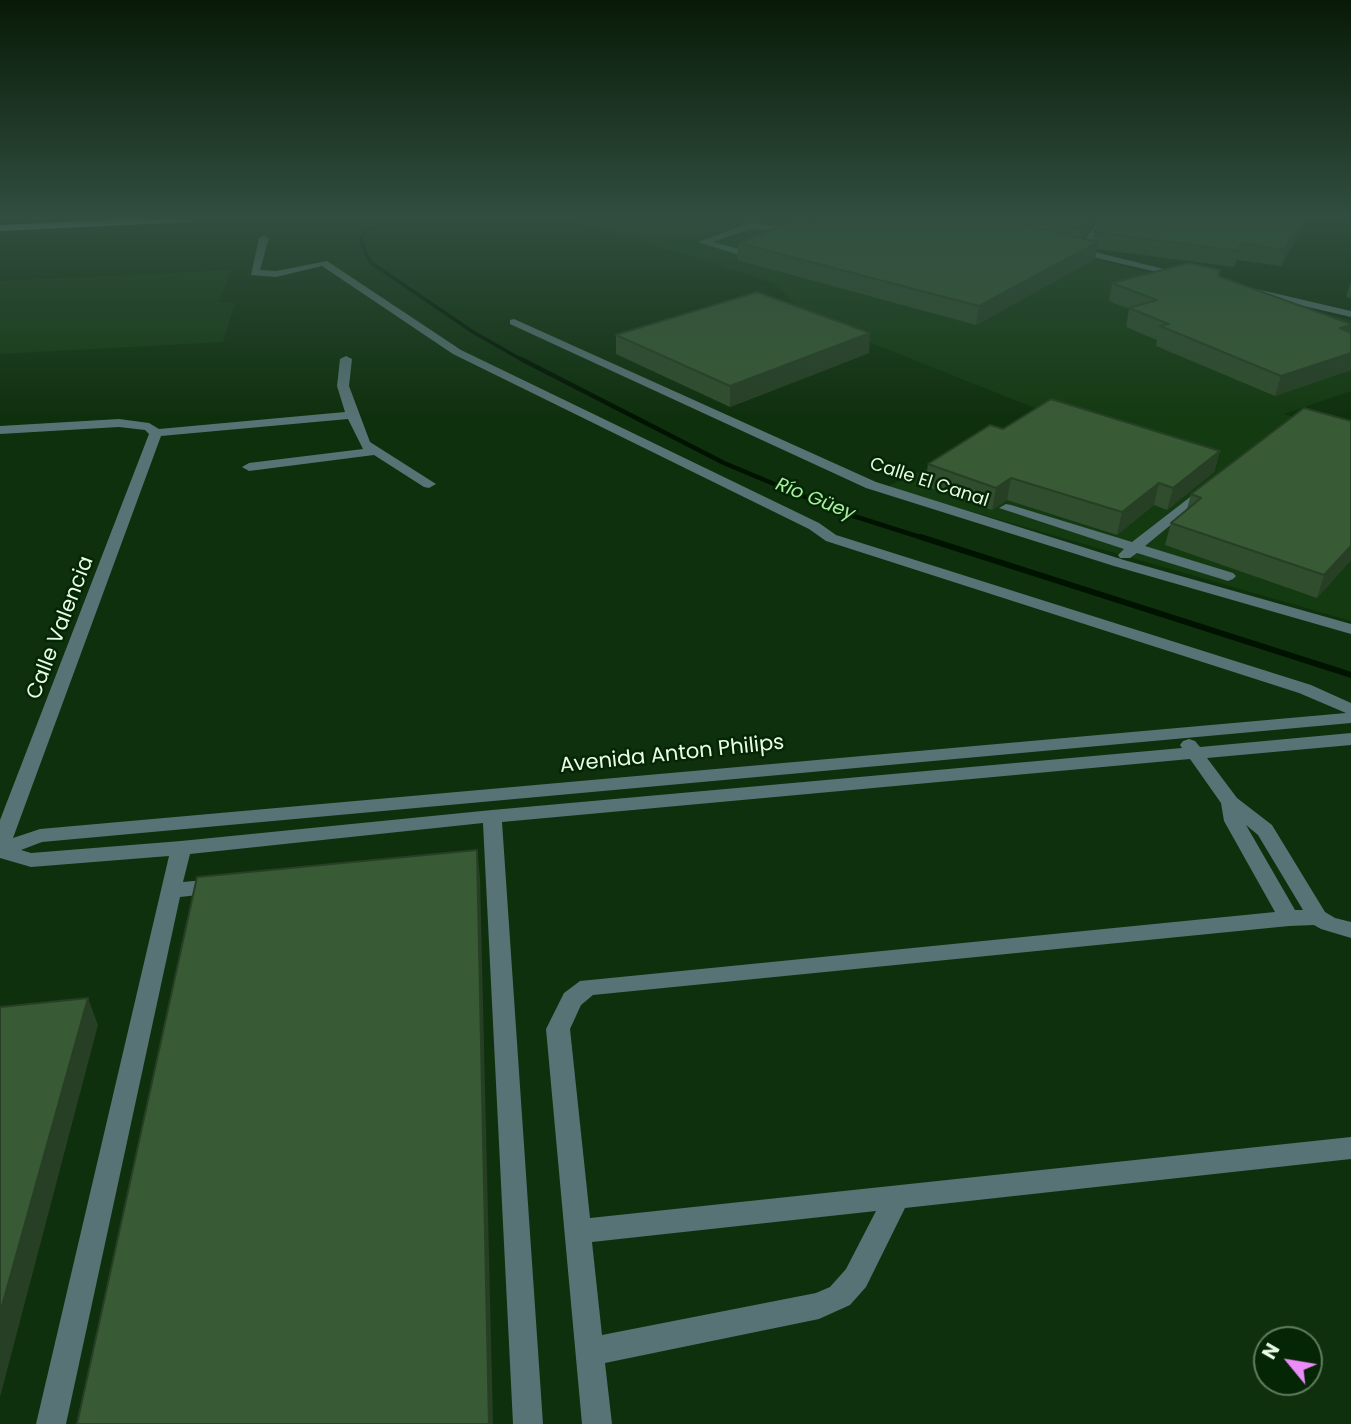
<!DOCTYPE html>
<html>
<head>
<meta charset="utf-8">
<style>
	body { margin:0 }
	#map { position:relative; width:1351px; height:1424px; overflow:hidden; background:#0f300d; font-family:Poppins,sans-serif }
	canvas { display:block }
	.north { position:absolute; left:1253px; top:1326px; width:70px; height:70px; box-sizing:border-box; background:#052604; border:2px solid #607c5e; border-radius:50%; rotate:300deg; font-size:19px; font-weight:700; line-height:28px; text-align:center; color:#e8fce6 }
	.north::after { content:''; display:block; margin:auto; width:24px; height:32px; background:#ec8cfb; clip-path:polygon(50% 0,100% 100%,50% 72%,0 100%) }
</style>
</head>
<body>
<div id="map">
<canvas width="1351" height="1424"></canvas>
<div class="north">N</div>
</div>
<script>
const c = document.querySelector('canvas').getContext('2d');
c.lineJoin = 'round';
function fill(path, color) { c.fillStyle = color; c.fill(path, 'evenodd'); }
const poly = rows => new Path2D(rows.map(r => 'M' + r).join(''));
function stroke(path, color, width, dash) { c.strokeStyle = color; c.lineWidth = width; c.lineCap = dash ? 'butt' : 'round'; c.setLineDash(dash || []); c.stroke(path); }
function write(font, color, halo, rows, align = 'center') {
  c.font = font + ' Poppins,sans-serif'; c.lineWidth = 5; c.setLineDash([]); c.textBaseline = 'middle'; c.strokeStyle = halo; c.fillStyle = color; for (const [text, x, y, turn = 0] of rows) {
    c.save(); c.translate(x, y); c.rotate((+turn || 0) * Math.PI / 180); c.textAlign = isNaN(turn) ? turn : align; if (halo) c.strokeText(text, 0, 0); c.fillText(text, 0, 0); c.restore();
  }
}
const built = poly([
	[611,219,920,219,1351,320,1351,391,1284,414,1351,434,1351,621,886,487,1047,413,809,318,774,283,576,221],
	[231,270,219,303,235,303,223,342,0,354,0,281]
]);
const streamFar2 = poly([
	[387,219,368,230,360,239,370,262,473,332,524,361]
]);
const streamFar1 = poly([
	[521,359,724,463,841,512,926,539]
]);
const stream = poly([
	[921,537,1351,675]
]);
const minor = poly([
	[1099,219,1108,219,1087,250,1188,275,1183,278,1071,252,1071,248,1079,248,1099,219],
	[749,223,799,228,804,231,799,234,750,229,713,242,739,249,760,243,765,246,739,255,698,242,749,223],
	[264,235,269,238,260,270,276,271,327,261,461,350,819,523,836,535,1311,685,1351,703,1351,723,42,842,21,850,31,853,181,841,492,810,1182,748,1180,745,1183,741,1189,739,1195,741,1200,747,1351,733,1351,745,1207,758,1237,798,1272,825,1325,912,1335,918,1351,922,1351,938,1321,929,1314,925,1289,926,593,995,581,1005,570,1029,590,1218,1351,1137,1351,1159,905,1208,866,1287,850,1305,819,1319,605,1363,612,1424,582,1424,546,1029,564,993,580,981,1275,912,1224,821,1221,803,1190,759,502,822,543,1424,513,1424,483,823,190,854,183,882,216,879,223,881,226,886,223,891,216,893,180,897,66,1424,36,1424,169,856,31,867,0,858,0,820,149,434,145,430,119,427,0,434,0,426,119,419,149,423,159,429,345,412,337,386,340,359,346,356,352,359,349,386,370,442,436,484,429,488,424,487,374,455,249,471,242,467,249,463,363,449,348,419,161,436,13,838,40,829,1346,713,1299,693,826,541,809,529,453,354,322,266,276,277,251,275,259,238,264,235],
	[1246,825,1258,835,1303,910,1295,910,1246,825],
	[876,1211,846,1269,830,1287,816,1293,602,1335,592,1242,876,1211],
	[1252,288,1351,311,1351,317,1248,293,1247,291,1252,288],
	[514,319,876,482,1124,560,1351,624,1351,634,1114,566,866,488,510,324,510,320,514,319],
	[1207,484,1214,488,1212,491,1145,546,1233,573,1236,576,1233,579,1228,581,1137,553,1130,558,1120,558,1118,555,1124,549,999,508,1006,504,1011,505,1132,542,1207,484]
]);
const highway = poly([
	[115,219,195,219,190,222,0,231,0,225,115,219]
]);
const wall = poly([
	[830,219,1096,219,1083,238,1093,241,1094,232,1307,219,1281,266,1237,260,1234,267,1097,249,1095,259,976,325,737,260,738,243,816,225],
	[1220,270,1218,276,1351,333,1351,370,1275,396,1156,346,1157,340,1126,327,1129,309,1109,301,1112,283],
	[1351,281,1351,298,1346,297],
	[616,335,869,353,730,407,616,354],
	[1351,421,1351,560,1317,598,1165,545,1171,523,1187,509,1191,494],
	[1003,429,1220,451,1214,472,1167,510,1154,505,1117,535,1007,500,992,510,925,486,928,464]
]);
const shadedWall = poly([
	[1087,219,1096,219,1078,245,1081,229],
	[1302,219,1307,219,1281,266,1285,250],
	[1098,242,1095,259,976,325,979,306],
	[1351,325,1351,329,1346,344,1340,328],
	[870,333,869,353,730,407,730,386],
	[1351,353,1351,370,1275,396,1281,376],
	[1220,451,1214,472,1167,510,1173,488],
	[1011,478,1007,500,992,510,996,488],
	[1159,483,1154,505,1117,535,1122,512],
	[1351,546,1351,560,1317,598,1324,575],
	[477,850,480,877,493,1424,489,1424],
	[88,998,98,1025,0,1397,0,1313]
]);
const building = poly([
	[830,219,1000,219,1098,242,979,306,738,243,797,220,816,225,830,219],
	[1037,219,1087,219,1081,229,1037,219],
	[1103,219,1302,219,1285,250,1241,243,1238,251,1094,232,1103,219],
	[1189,263,1220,270,1218,276,1351,324,1351,325,1340,328,1351,333,1351,353,1281,376,1160,326,1169,324,1129,308,1157,300,1112,283,1189,263],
	[757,292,870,333,730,386,616,335,757,292],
	[1051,399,1220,451,1173,488,1159,483,1122,512,1011,478,996,488,928,464,990,425,1003,429,1051,399],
	[1304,408,1351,421,1351,546,1324,575,1171,523,1201,498,1191,494,1304,408],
	[477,850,489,1424,77,1424,197,877,477,850],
	[88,998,0,1313,0,1007,88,998]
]);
const farStreetnames = [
	["Calle El Canal",929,483,18]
];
const farWaternames = [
	["Río Güey",815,500,22]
];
const streetNames = [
	["Calle Valencia",61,628,-69],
	["Avenida Anton Philips",672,755,-6]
];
fill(built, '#143a11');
stroke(streamFar2, '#001300', 3.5);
stroke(streamFar1, '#001300', 4.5);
stroke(stream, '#001300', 6);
fill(minor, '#577375');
fill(highway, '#95dce1');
fill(wall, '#304d2e');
fill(shadedWall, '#273f25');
fill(building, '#385a35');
stroke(building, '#273f25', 2);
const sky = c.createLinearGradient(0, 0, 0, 419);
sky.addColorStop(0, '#081a07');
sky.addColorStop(0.52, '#314e40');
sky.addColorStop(1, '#314e4000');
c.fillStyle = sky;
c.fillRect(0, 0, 1351, 419);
write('18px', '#e8fce6', '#052604', farStreetnames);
write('italic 19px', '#a8f0a0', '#052604', farWaternames);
write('21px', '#e8fce6', '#052604', streetNames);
</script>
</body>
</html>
